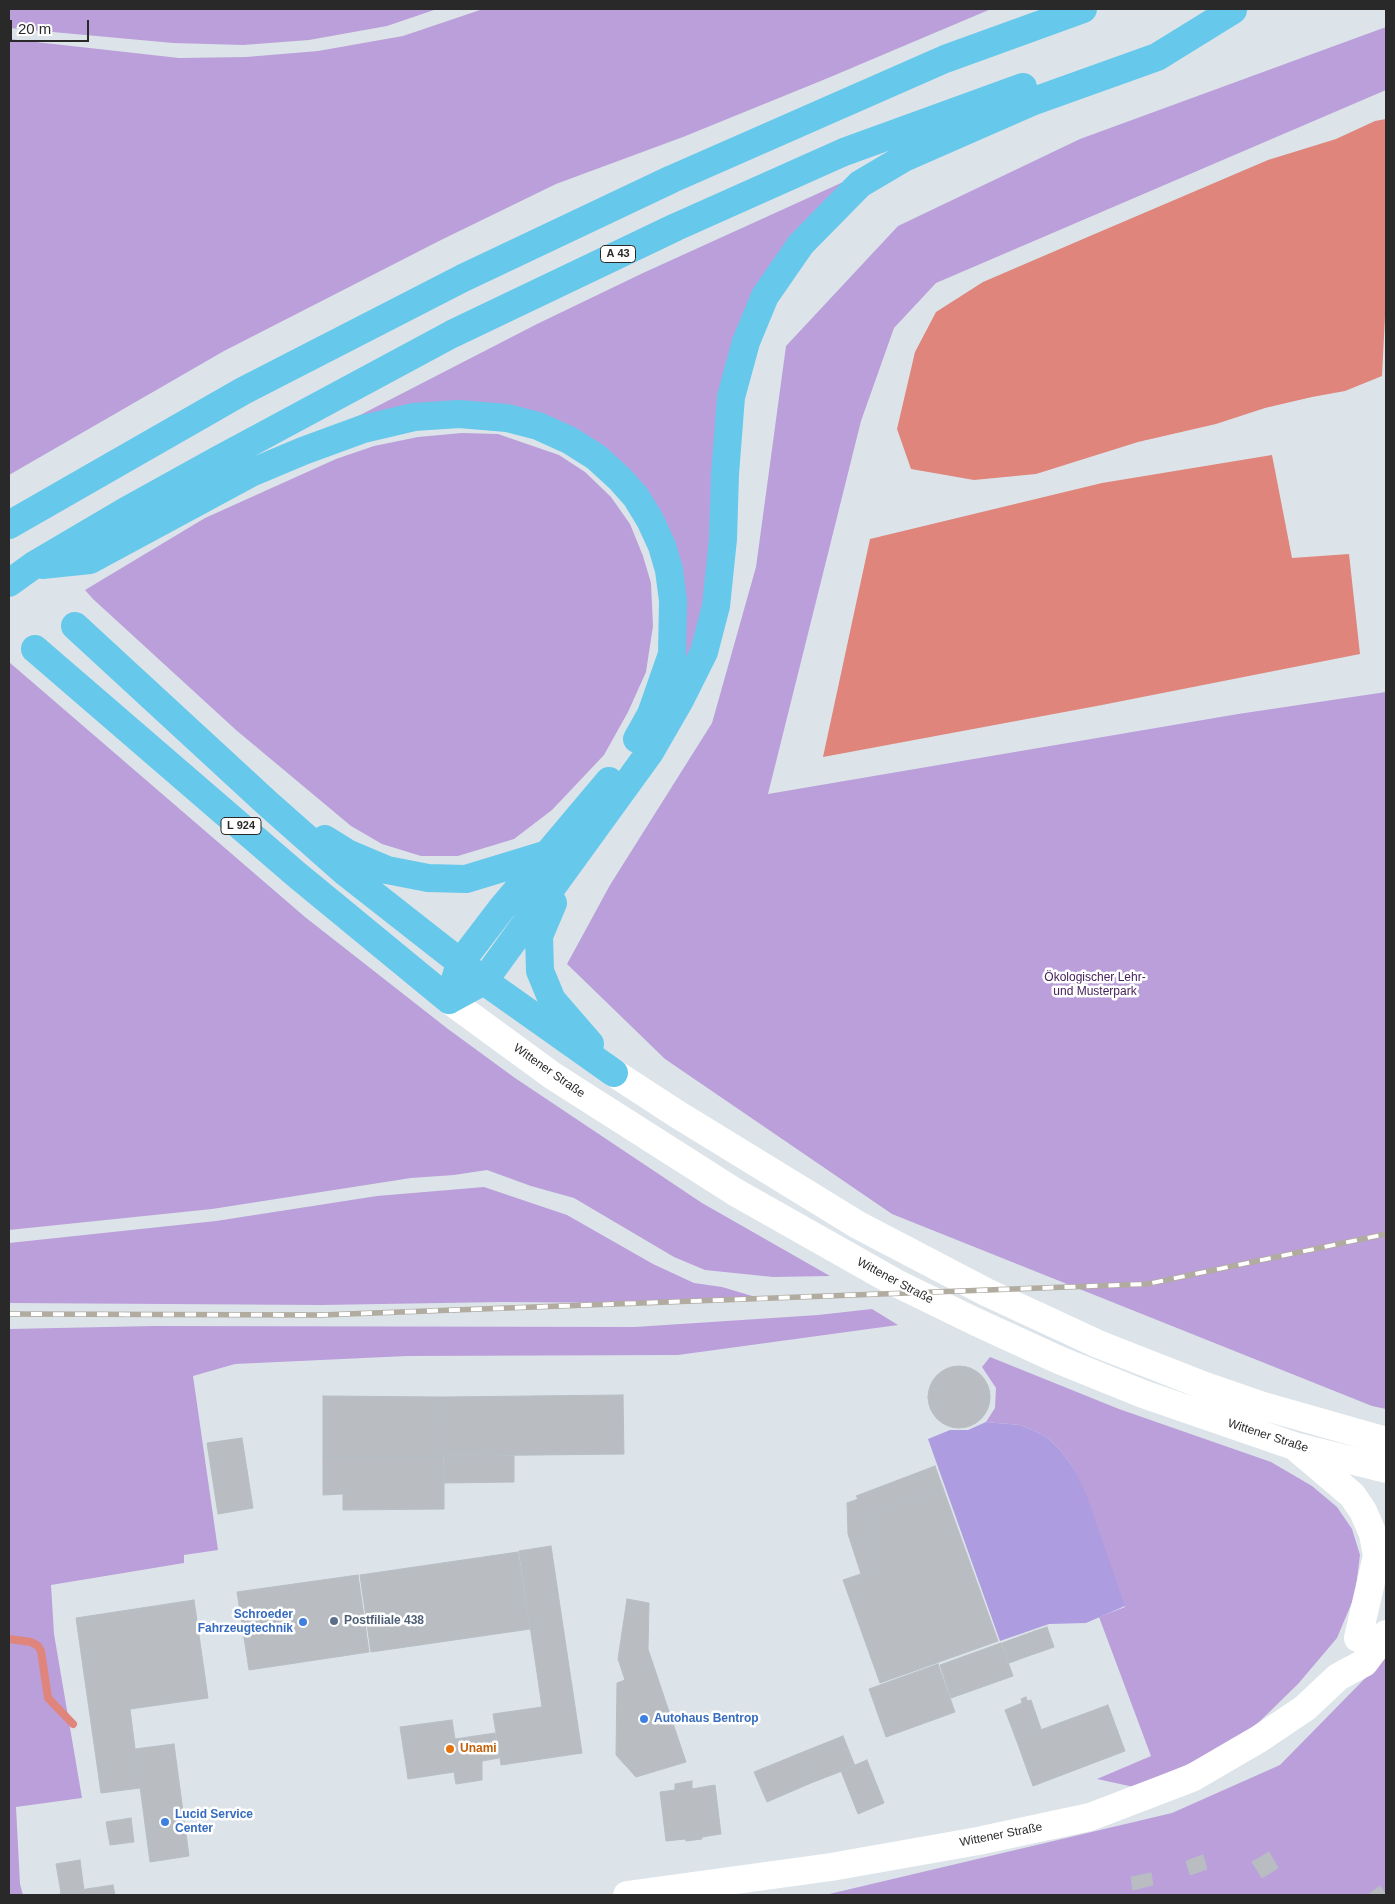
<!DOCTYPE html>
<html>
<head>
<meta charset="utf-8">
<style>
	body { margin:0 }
	#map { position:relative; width:1395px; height:1904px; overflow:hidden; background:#dce4e9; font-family:Arial,sans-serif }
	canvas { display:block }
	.frame { position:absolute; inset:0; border:10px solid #292929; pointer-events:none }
	.scale { position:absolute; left:10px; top:20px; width:79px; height:22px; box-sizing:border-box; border:2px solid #292929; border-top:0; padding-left:6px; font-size:15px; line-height:18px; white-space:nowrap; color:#292929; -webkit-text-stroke:4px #fff; paint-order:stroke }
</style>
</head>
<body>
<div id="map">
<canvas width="1395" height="1904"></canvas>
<div class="frame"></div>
<div class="scale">20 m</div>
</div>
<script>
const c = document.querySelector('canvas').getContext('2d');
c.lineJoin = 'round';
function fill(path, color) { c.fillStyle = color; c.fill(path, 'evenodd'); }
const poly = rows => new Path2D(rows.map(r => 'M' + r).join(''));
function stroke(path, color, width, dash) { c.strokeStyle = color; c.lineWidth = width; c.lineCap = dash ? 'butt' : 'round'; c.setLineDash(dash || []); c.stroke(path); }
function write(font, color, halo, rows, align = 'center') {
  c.font = font + ' Arial,sans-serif'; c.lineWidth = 5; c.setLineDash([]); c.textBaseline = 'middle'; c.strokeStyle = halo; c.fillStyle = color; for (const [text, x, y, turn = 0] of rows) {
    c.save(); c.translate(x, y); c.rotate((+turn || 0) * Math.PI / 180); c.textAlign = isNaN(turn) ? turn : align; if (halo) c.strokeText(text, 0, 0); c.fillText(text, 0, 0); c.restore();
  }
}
const green = poly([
	[9,9,437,9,387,26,309,40,243,45,173,43,9,28],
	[483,9,991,9,828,78,683,137,556,184,441,240,224,351,9,475,9,39,179,58,246,57,318,51,403,36],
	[1386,27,1386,90,936,283,894,328,861,421,768,794,1238,714,1386,692,1386,1409,1372,1406,892,1214,665,1059,567,964,610,885,712,723,756,567,786,346,898,226,1080,139],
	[852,178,760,291,703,626,667,702,670,544,541,418,335,428,537,324,643,273],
	[462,433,498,434,559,455,585,472,611,497,630,524,643,556,651,583,653,626,646,672,628,712,604,755,552,810,514,839,458,856,421,856,382,844,351,826,236,730,93,599,96,597,93,599,85,590,205,518,336,459,374,446,418,437],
	[9,662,305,917,448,1029,515,1078,702,1203,830,1276,773,1277,705,1270,674,1257,574,1198,531,1186,487,1170,454,1175,411,1178,212,1209,9,1230],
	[484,1187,567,1215,653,1264,694,1283,722,1287,759,1298,635,1303,502,1302,321,1305,9,1303,9,1243,216,1221,377,1196],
	[872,1309,898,1325,678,1355,407,1356,235,1364,193,1376,218,1550,184,1555,184,1563,51,1585,54,1634,82,1798,16,1807,20,1884,23,1895,9,1895,9,1329,154,1326,635,1327,818,1315],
	[990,1357,1119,1409,1271,1462,1312,1486,1337,1507,1352,1529,1360,1555,1355,1595,1337,1638,1298,1684,1255,1726,1200,1759,1134,1787,1097,1779,1151,1756,1099,1617,1125,1607,1073,1467,1061,1451,1048,1438,1035,1431,1020,1425,986,1422,995,1408,996,1388,982,1367],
	[1386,1657,1386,1895,825,1895,1172,1813,1280,1765]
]);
const pitch = poly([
	[986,1422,1020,1425,1035,1431,1048,1438,1061,1451,1073,1467,1086,1494,1125,1606,1086,1623,1049,1624,1000,1641,928,1439,950,1430,968,1430]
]);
const water = poly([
	[1386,119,1386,297,1382,376,1345,391,1312,397,1265,408,1216,424,1138,442,1036,474,974,480,911,469,897,429,915,352,936,312,983,282,1090,236,1268,160,1336,139,1375,121],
	[1272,455,1292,558,1349,554,1360,654,1102,705,823,757,870,539,1102,483]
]);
const stream = poly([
	[9,1639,31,1642,38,1646,41,1651,48,1698,73,1724]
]);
const building = poly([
	'928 1397a31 31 0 1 1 62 0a31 31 0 1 1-62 0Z',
	[623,1395,624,1454,443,1456,442,1397,623,1395],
	[323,1396,442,1397,443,1457,323,1457,323,1396],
	[242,1438,253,1508,218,1514,207,1443,242,1438],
	[443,1456,514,1456,514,1482,444,1483,443,1456],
	[323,1457,444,1457,444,1509,343,1510,343,1494,323,1495,323,1457],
	[935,1466,943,1488,863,1516,881,1567,861,1574,848,1534,847,1503,858,1499,856,1496,935,1466],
	[943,1488,998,1641,880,1683,843,1580,881,1567,863,1516,943,1488],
	[551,1546,582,1753,501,1765,493,1714,542,1707,519,1551,551,1546],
	[518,1552,530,1629,371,1652,360,1575,518,1552],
	[358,1575,369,1652,249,1670,237,1592,358,1575],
	[627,1599,649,1603,648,1649,686,1762,636,1777,616,1755,617,1683,625,1680,618,1659,627,1599],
	[194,1600,208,1698,130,1709,140,1788,101,1793,76,1618,194,1600],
	[1047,1627,1054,1647,1043,1651,1035,1631,1047,1627],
	[1035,1631,1043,1651,1031,1655,1024,1635,1035,1631],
	[1024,1635,1031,1655,1020,1659,1013,1639,1024,1635],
	[1013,1639,1020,1659,1009,1663,1002,1643,1013,1639],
	[1001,1643,1013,1676,951,1698,940,1665,1001,1643],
	[938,1664,955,1712,886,1737,869,1689,938,1664],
	[1026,1697,1027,1701,1031,1700,1041,1729,1016,1739,1005,1710,1022,1703,1021,1699,1026,1697],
	[1108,1705,1125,1751,1033,1786,1016,1739,1108,1705],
	[452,1720,455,1739,495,1733,499,1758,482,1761,482,1780,456,1784,454,1772,408,1779,400,1727,452,1720],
	[843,1736,855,1766,811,1783,798,1754,843,1736],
	[174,1744,189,1856,150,1862,135,1749,174,1744],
	[798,1754,811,1783,767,1802,754,1772,798,1754],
	[867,1760,884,1803,858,1814,841,1771,867,1760],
	[692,1781,692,1789,715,1785,721,1834,702,1837,702,1839,686,1841,685,1839,666,1841,660,1792,675,1790,675,1784,692,1781],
	[131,1818,134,1842,110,1845,106,1822,131,1818],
	[1269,1852,1278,1868,1262,1878,1252,1862,1269,1852],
	[1203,1855,1207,1869,1190,1875,1186,1861,1203,1855],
	[80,1860,84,1890,61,1893,56,1864,80,1860],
	[1151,1873,1153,1885,1133,1890,1131,1877,1151,1873],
	[113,1885,115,1895,61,1895,60,1893,113,1885],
	[1380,1886,1386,1895,1370,1895,1369,1894,1380,1886]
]);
const secondary = poly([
	[449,1000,553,1076,735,1192,896,1283,974,1321,1059,1360,1143,1394,1294,1446,1386,1469],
	[614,1073,677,1114,858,1225,986,1292,1098,1344,1205,1386,1263,1406,1386,1441],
	[1299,1450,1352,1495,1363,1511,1373,1534,1377,1556,1358,1638],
	[627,1895,831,1867,978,1841,1090,1817,1192,1778,1259,1739,1305,1708,1338,1677,1364,1663,1386,1634]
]);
const motorway = poly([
	[9,525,243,391,463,278,672,179,945,59,1083,9],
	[42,565,90,560,253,472,303,451,363,429,414,417,459,414,507,418,538,426,569,440,596,457,620,479,636,497,650,520,662,546,669,570,673,601,672,654,651,714,637,739],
	[9,583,34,565,124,512,216,461,452,334,676,227,844,152,1023,87],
	[75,626,267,803,345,872,484,981,614,1073],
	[35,649,297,875,449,1000],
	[325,839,349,854,387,870,428,878,466,879,548,854],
	[553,903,539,936,540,971,552,1000,590,1044],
	[449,1000,484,981,650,752,680,700,704,652,716,606,723,539,725,474,731,397,746,342,765,296,801,244,860,184,904,158,1034,101,1157,57,1233,10],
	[449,1000,460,963,502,908,609,781]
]);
const rail = poly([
	[9,1314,321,1315,1147,1284,1386,1234]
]);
const markers = [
	[334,1621,5,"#5c6f8a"],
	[303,1622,5,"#3f7fe0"],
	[644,1719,5,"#3f7fe0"],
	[450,1749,5,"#e8710a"],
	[165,1822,5,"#3f7fe0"]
];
const shields = [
	[618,254,35],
	[241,826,40]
];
const shieldNames = [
	["A 43",618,254],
	["L 924",241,826]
];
const parkNames = [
	["Ökologischer Lehr-",1095,978],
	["und Musterpark",1095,992]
];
const streetNames = [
	["Wittener Straße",549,1071,35],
	["Wittener Straße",895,1281,28],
	["Wittener Straße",1268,1436,18],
	["Wittener Straße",1001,1835,-11]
];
const shopNames = [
	["Schroeder",293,1615,"right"],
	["Fahrzeugtechnik",293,1629,"right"],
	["Autohaus Bentrop",654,1719],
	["Lucid Service",175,1815],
	["Center",175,1829]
];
const serviceNames = [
	["Postfiliale 438",344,1621]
];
const foodNames = [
	["Unami",460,1749]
];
fill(green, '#bb9fda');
fill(pitch, '#ad9ce0');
fill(water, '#df857b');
stroke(stream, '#df857b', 8);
fill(building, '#b9bdc2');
stroke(building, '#b6bec4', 1);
stroke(secondary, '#fff', 28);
stroke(motorway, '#66c8ea', 28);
stroke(rail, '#b1aba0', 5.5);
stroke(rail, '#fff', 4, [11]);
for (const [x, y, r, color] of markers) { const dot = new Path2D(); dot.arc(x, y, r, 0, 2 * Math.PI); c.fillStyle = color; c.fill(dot); stroke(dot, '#fff', 2); }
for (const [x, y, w] of shields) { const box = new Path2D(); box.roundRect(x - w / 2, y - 8.5, w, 17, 4); c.fillStyle = '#fff'; c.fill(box); stroke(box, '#292929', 1); }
write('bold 11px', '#292929', null, shieldNames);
write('12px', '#46225c', '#fff', parkNames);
write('12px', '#292929', '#fff', streetNames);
write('bold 12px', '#366cbe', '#fff', shopNames, 'left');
write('bold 12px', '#4e5e75', '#fff', serviceNames, 'left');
write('bold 12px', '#c56008', '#fff', foodNames, 'left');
</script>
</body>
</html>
